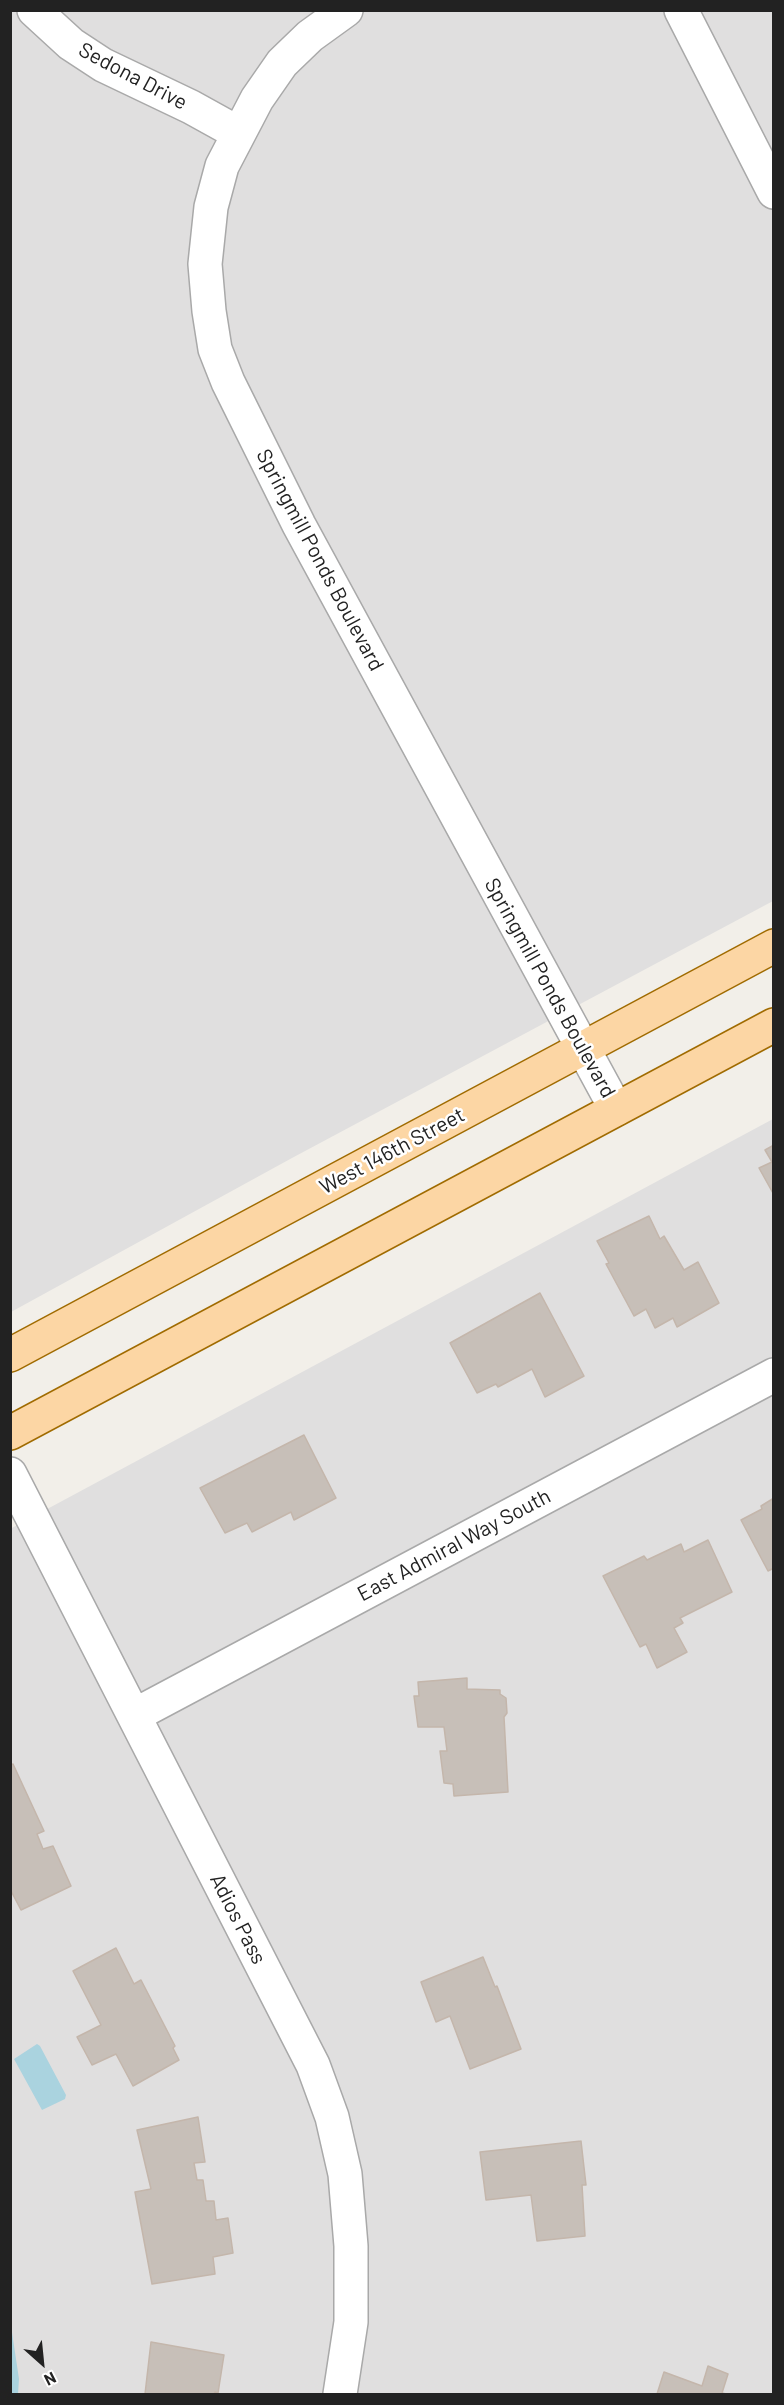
<!DOCTYPE html>
<html>
<head>
<meta charset="utf-8">
<style>
	body { margin:0 }
	#map { position:relative; width:784px; height:2405px; overflow:hidden; background:#f2efe9; font-family:Barlow,sans-serif }
	canvas { display:block }
	.frame { position:absolute; inset:0; border:12px solid #222; pointer-events:none }
	.north { position:absolute; left:12px; top:2333px; width:60px; height:60px; -webkit-text-stroke:4px #fff; paint-order:stroke; rotate:153deg; font-size:16px; font-weight:700; line-height:24px; text-align:center; color:#222 }
	.north::after { content:''; display:block; margin:auto; width:21px; height:27px; background:#222; clip-path:polygon(50% 0,100% 100%,50% 72%,0 100%) }
</style>
</head>
<body>
<div id="map">
<canvas width="784" height="2405"></canvas>
<div class="frame"></div>
<div class="north">N</div>
</div>
<script>
const c = document.querySelector('canvas').getContext('2d');
c.lineJoin = 'round';
function fill(path, color) { c.fillStyle = color; c.fill(path, 'evenodd'); }
const poly = rows => new Path2D(rows.map(r => 'M' + r).join(''));
function stroke(path, color, width, dash) { c.strokeStyle = color; c.lineWidth = width; c.lineCap = dash ? 'butt' : 'round'; c.setLineDash(dash || []); c.stroke(path); }
function write(font, color, halo, rows, align = 'center') {
  c.font = font + ' Barlow,sans-serif'; c.lineWidth = 5; c.setLineDash([]); c.textBaseline = 'middle'; c.strokeStyle = halo; c.fillStyle = color; for (const [text, x, y, turn = 0] of rows) {
    c.save(); c.translate(x, y); c.rotate((+turn || 0) * Math.PI / 180); c.textAlign = isNaN(turn) ? turn : align; if (halo) c.strokeText(text, 0, 0); c.fillText(text, 0, 0); c.restore();
  }
}
const residential = poly([
	[11,11,773,11,773,901,292,1158,11,1312],
	[773,1119,773,2394,11,2394,10,1529]
]);
const water = poly([
	[37,2044,40,2046,66,2095,65,2099,42,2110,14,2059],
	[10,2319,19,2379,18,2394,11,2394]
]);
const building = poly([
	[774,1145,774,1195,759,1168,772,1162,765,1150,774,1145],
	[649,1216,660,1239,664,1236,684,1270,698,1262,719,1303,677,1327,673,1318,655,1328,646,1309,634,1316,606,1264,609,1263,597,1241,649,1216],
	[540,1293,584,1376,545,1397,532,1369,498,1387,496,1384,477,1393,450,1343,540,1293],
	[304,1435,336,1498,294,1520,291,1512,252,1532,247,1523,225,1533,200,1488,304,1435],
	[774,1498,774,1568,768,1571,741,1520,762,1509,761,1506,774,1498],
	[708,1540,732,1592,680,1618,683,1623,674,1628,687,1652,657,1668,646,1644,640,1647,603,1576,644,1556,647,1560,681,1544,684,1552,708,1540],
	[467,1678,467,1689,500,1690,500,1694,506,1698,507,1713,504,1717,508,1792,454,1796,453,1784,444,1783,440,1751,447,1751,444,1727,418,1727,414,1696,419,1696,418,1682,467,1678],
	[13,1764,44,1831,37,1834,43,1849,53,1846,71,1886,21,1910,10,1889,10,1765,13,1764],
	[116,1948,134,1984,141,1980,175,2046,173,2048,179,2060,133,2086,116,2054,92,2065,77,2037,101,2025,73,1971,116,1948],
	[483,1957,495,1987,497,1986,521,2049,470,2069,450,2016,436,2022,421,1982,483,1957],
	[198,2117,205,2162,194,2163,197,2180,203,2180,206,2201,214,2201,216,2220,228,2218,233,2253,213,2257,215,2274,152,2284,135,2192,151,2189,137,2130,198,2117],
	[581,2141,586,2185,582,2185,585,2236,537,2241,531,2195,486,2200,480,2152,581,2141],
	[151,2342,224,2355,218,2393,215,2392,214,2394,145,2394,151,2342],
	[708,2366,728,2374,722,2393,726,2394,657,2394,664,2372,702,2386,708,2366]
]);
const minor = poly([
	[34,10,71,44,103,65,191,107,238,133],
	[346,10,310,36,282,63,257,99,222,166,211,207,205,264,209,311,215,349,228,382,299,525,616,1109],
	[681,10,774,192],
	[10,1474,313,2065,332,2117,345,2174,351,2246,351,2322,340,2394],
	[135,1715,774,1375]
]);
const major = poly([
	[10,1355,774,946],
	[10,1433,774,1025]
]);
const streetNames = [
	["Sedona Drive",133,76,28],
	["Springmill Ponds Boulevard",320,560,62],
	["Springmill Ponds Boulevard",550,988,61],
	["West 146th Street",392,1151,-28],
	["East Admiral Way South",454,1545,-28],
	["Adios Pass",238,1919,63]
];
fill(residential, '#e0dfdf');
fill(water, '#aad3df');
fill(building, '#c7bfb8');
stroke(building, '#c4b6ab', 1.5);
stroke(minor, '#a9a9a9', 36);
stroke(major, '#a06b00', 36);
stroke(minor, '#fff', 33);
stroke(major, '#fcd6a4', 33);
write('21px', '#222', '#fff', streetNames);
</script>
</body>
</html>
